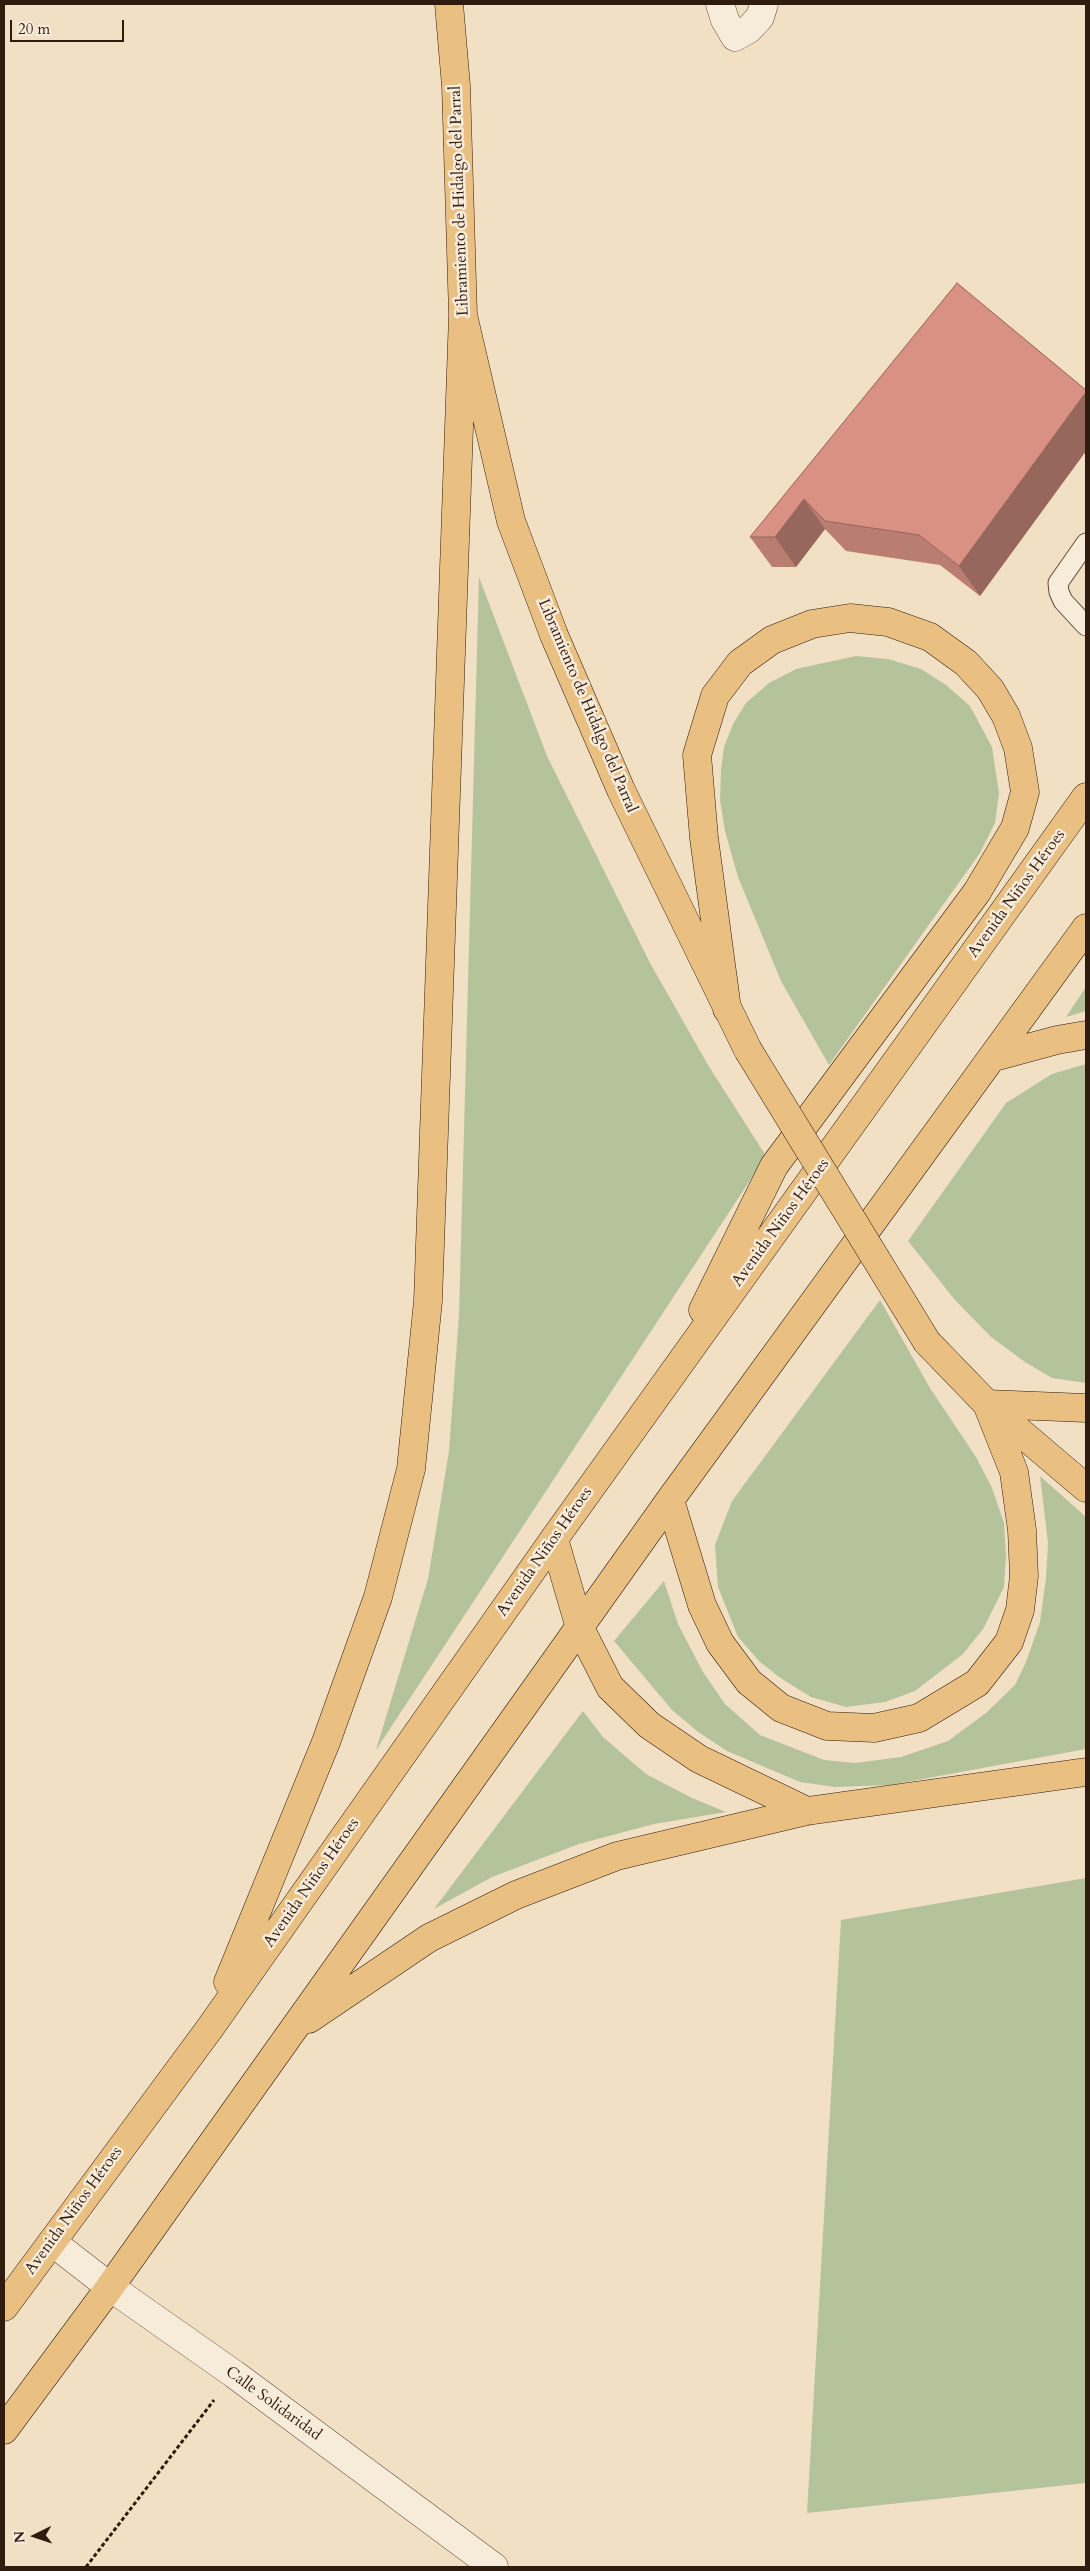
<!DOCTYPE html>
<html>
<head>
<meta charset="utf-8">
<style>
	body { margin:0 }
	#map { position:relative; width:1090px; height:2571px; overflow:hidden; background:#f2e0c4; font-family:Cardo,serif }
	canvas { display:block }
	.frame { position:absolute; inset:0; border:5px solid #301b0f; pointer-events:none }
	.north { position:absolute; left:10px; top:2511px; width:50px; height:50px; -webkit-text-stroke:4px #f7ebd9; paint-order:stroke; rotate:266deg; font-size:14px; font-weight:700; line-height:20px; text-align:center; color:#301b0f }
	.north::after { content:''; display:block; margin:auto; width:18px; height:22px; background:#301b0f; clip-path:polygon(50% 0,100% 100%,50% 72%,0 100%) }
	.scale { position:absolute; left:10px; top:20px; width:114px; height:22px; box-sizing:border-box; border:2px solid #301b0f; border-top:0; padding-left:6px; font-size:15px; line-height:18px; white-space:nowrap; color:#301b0f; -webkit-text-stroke:4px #f7ebd9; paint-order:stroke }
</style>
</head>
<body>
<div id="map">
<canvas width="1090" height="2571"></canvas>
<div class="frame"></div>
<div class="north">N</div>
<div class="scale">20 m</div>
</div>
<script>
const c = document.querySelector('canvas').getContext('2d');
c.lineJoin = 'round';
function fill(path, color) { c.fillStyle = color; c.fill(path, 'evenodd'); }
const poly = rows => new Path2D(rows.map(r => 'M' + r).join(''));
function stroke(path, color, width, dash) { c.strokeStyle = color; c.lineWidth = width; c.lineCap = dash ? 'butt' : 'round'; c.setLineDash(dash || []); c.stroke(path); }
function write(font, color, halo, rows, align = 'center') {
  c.font = font + ' Cardo,serif'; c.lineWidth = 5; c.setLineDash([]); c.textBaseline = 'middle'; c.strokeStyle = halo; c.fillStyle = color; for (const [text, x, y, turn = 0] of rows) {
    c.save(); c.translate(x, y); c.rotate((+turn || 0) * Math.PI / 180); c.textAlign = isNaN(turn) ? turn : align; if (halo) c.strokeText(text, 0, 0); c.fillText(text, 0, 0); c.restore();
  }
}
const green = poly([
	[479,577,547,756,650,963,708,1065,766,1156,376,1750,428,1579,449,1451,459,1315],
	[856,656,888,659,921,669,946,685,970,706,992,747,999,793,995,823,980,853,829,1065,781,981,738,877,725,831,720,800,721,770,724,747,733,724,746,703,769,683,796,669],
	[1086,987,1086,1011,1066,1017],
	[1086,1064,1086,1383,1052,1378,1025,1362,991,1337,955,1300,908,1241,1006,1103,1052,1074],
	[880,1300,930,1388,976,1457,992,1488,1004,1523,1006,1556,1004,1587,983,1629,963,1654,915,1691,885,1702,846,1707,811,1697,779,1677,760,1662,738,1637,718,1587,715,1545,732,1501],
	[1040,1476,1086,1517,1086,1749,890,1785,835,1787,800,1782,727,1751,697,1731,672,1710,614,1641,664,1581,678,1624,703,1672,725,1704,760,1735,824,1760,855,1763,901,1757,948,1741,986,1713,1015,1685,1026,1662,1040,1622,1046,1578,1048,1543],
	[583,1711,603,1737,646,1774,692,1798,726,1812,654,1824,579,1844,492,1877,434,1909],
	[1086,1878,1086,2483,807,2513,841,1920]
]);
const path = poly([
	[86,2567,214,2400]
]);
const lane = poly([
	[1086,543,1058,583,1059,592,1063,601,1086,626]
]);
const street = poly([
	[720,4,725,20,735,37,749,29,760,17,764,4],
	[52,2242,110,2287,234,2374,494,2567]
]);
const primary = poly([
	[449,4,456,86,463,315,511,521,554,635,621,790,748,1050],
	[994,1057,1057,1040,1086,1035],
	[703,1310,774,1166,977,892,1015,828,1025,792,1018,748,1006,716,990,689,966,663,930,637,888,622,850,618,812,624,772,640,740,663,715,696,697,755,704,838,727,1009],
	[927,1342,987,1404,1086,1488],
	[987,1404,1086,1408],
	[670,1500,702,1605,720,1643,749,1682,781,1708,827,1726,874,1728,919,1718,977,1683,1009,1642,1020,1610,1024,1576,1022,1530,1014,1472,987,1404],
	[554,1539,580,1628,610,1687,649,1725,699,1759,807,1811],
	[228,1982,326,1742,378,1597,411,1469,428,1301,463,315],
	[309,2019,429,1938,516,1895,617,1856,807,1811,1086,1772],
	[4,2307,210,2028,554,1539,1086,797],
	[4,2430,110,2287,670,1500,1086,928]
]);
const primaryBridge = poly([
	[748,1050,927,1342]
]);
const wall = poly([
	[957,283,1086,390,1086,451,980,596,940,565,846,551,825,529,796,567,772,567,750,537]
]);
const shadedWall = poly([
	[1086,392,1086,451,980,596,959,566],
	[804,499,825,529,796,567,775,537]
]);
const building = poly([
	[957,283,1086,390,1086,392,959,566,919,535,825,521,804,499,775,537,750,537,957,283]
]);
const streetNames = [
	["Libramiento de Hidalgo del Parral",460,201,-92],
	["Libramiento de Hidalgo del Parral",587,706,67],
	["Avenida Niños Héroes",1017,894,-54],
	["Avenida Niños Héroes",781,1223,-54],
	["Avenida Niños Héroes",545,1552,-55],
	["Avenida Niños Héroes",312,1883,-55],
	["Avenida Niños Héroes",74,2211,-54],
	["Calle Solidaridad",273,2404,36]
];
fill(green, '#b4c39a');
stroke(lane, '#604c3c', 21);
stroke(street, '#604c3c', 29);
stroke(primary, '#301b0f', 29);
stroke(path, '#301b0f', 3, [4, 2.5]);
stroke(lane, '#f7ebd9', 19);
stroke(street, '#f7ebd9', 28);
stroke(primary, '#e9c082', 28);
stroke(primaryBridge, '#301b0f', 29, []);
stroke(primaryBridge, '#e9c082', 28);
fill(wall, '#ba7d71');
fill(shadedWall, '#97665c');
fill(building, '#d89183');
stroke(building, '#97665c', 1);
write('16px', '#301b0f', '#f7ebd9', streetNames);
</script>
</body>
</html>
